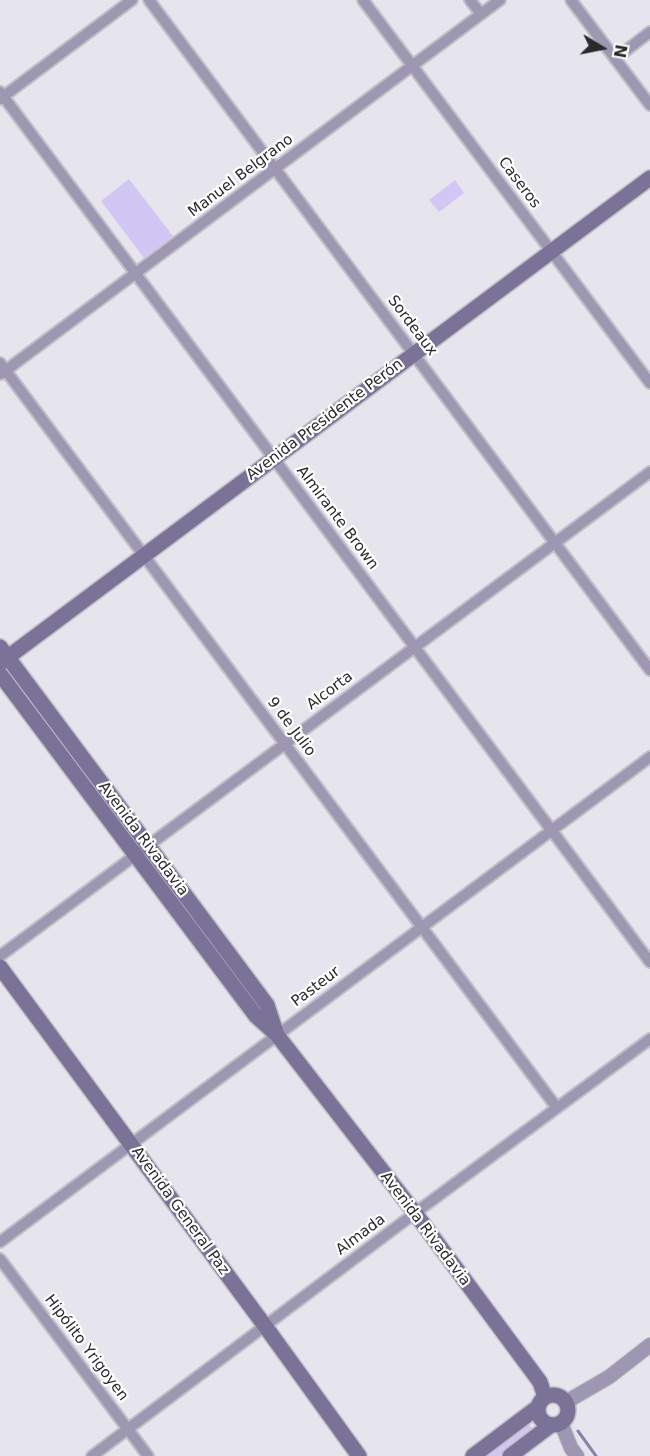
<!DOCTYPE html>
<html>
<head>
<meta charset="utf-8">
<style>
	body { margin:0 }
	#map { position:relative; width:650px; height:1456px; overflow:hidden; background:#e6e4ed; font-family:"DejaVu Sans",sans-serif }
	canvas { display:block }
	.north { position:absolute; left:572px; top:18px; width:60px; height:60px; -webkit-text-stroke:4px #fff; paint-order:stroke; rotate:100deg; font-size:16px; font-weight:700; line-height:24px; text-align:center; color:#2a2a2d }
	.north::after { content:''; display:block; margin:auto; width:21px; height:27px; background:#2a2a2d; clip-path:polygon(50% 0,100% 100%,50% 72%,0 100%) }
</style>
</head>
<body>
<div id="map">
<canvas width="650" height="1456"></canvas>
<div class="north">N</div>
</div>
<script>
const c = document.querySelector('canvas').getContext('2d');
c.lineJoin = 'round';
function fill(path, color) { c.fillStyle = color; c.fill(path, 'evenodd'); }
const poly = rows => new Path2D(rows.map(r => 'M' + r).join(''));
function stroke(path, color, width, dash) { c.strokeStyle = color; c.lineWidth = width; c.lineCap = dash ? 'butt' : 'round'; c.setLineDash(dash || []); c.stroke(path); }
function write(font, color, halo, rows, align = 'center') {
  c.font = font + ' "DejaVu Sans",sans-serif'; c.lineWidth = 4.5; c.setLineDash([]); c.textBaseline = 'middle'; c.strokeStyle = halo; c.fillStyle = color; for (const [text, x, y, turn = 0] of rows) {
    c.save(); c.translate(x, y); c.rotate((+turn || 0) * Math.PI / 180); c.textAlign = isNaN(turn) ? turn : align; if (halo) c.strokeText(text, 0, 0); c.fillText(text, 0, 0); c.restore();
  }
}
const green = poly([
	[129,179,173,236,144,258,101,201],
	[455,180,464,193,439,212,429,200],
	[16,679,130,834,127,835,13,681],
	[528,1423,534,1431,500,1456,483,1456]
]);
const stream = poly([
	[578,1431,596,1456]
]);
const minor = poly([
	[149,0,650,670],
	[363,0,650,383],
	[470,0,481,14],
	[571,0,650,105],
	[615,59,650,32],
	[0,92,650,962],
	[0,99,132,0],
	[0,363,557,1108],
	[1,374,500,0],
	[0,956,650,472],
	[0,1242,650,757],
	[0,1259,148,1456],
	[92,1456,415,1213,650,1039]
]);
const tertiary = poly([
	[566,1402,609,1377,650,1345],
	[561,1423,571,1448,577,1456]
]);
const secondary = poly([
	[0,647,267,1005,276,1032],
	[0,663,650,178],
	[0,674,256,1016,277,1035,415,1213,540,1382,545,1397],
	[0,967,265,1326,359,1456],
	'538 1410a15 15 0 1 1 30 0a15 15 0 1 1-30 0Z',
	[473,1456,538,1407],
	[510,1456,551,1425]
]);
const streetNames = [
	["Manuel Belgrano",241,176,-37],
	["Caseros",519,183,53],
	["Sordeaux",412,326,53],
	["Avenida Presidente Perón",325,420,-37],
	["Almirante Brown",337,518,53],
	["Alcorta",330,691,-37],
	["9 de Julio",291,727,53],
	["Avenida Rivadavia",143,839,53],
	["Pasteur",316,987,-37],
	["Avenida General Paz",180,1211,54],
	["Avenida Rivadavia",425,1229,53],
	["Almada",361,1235,-37],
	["Hipólito Yrigoyen",86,1348,53]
];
fill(green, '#d2c7f4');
stroke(stream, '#8b80aa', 3);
stroke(minor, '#c0bfc7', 14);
stroke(tertiary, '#c0bfc7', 16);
stroke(secondary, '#c0bfc7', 18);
stroke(minor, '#9d97b2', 10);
stroke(tertiary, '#9d97b2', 14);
stroke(secondary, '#7b7297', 15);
write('15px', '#2a2a2d', '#fff', streetNames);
</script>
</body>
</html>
